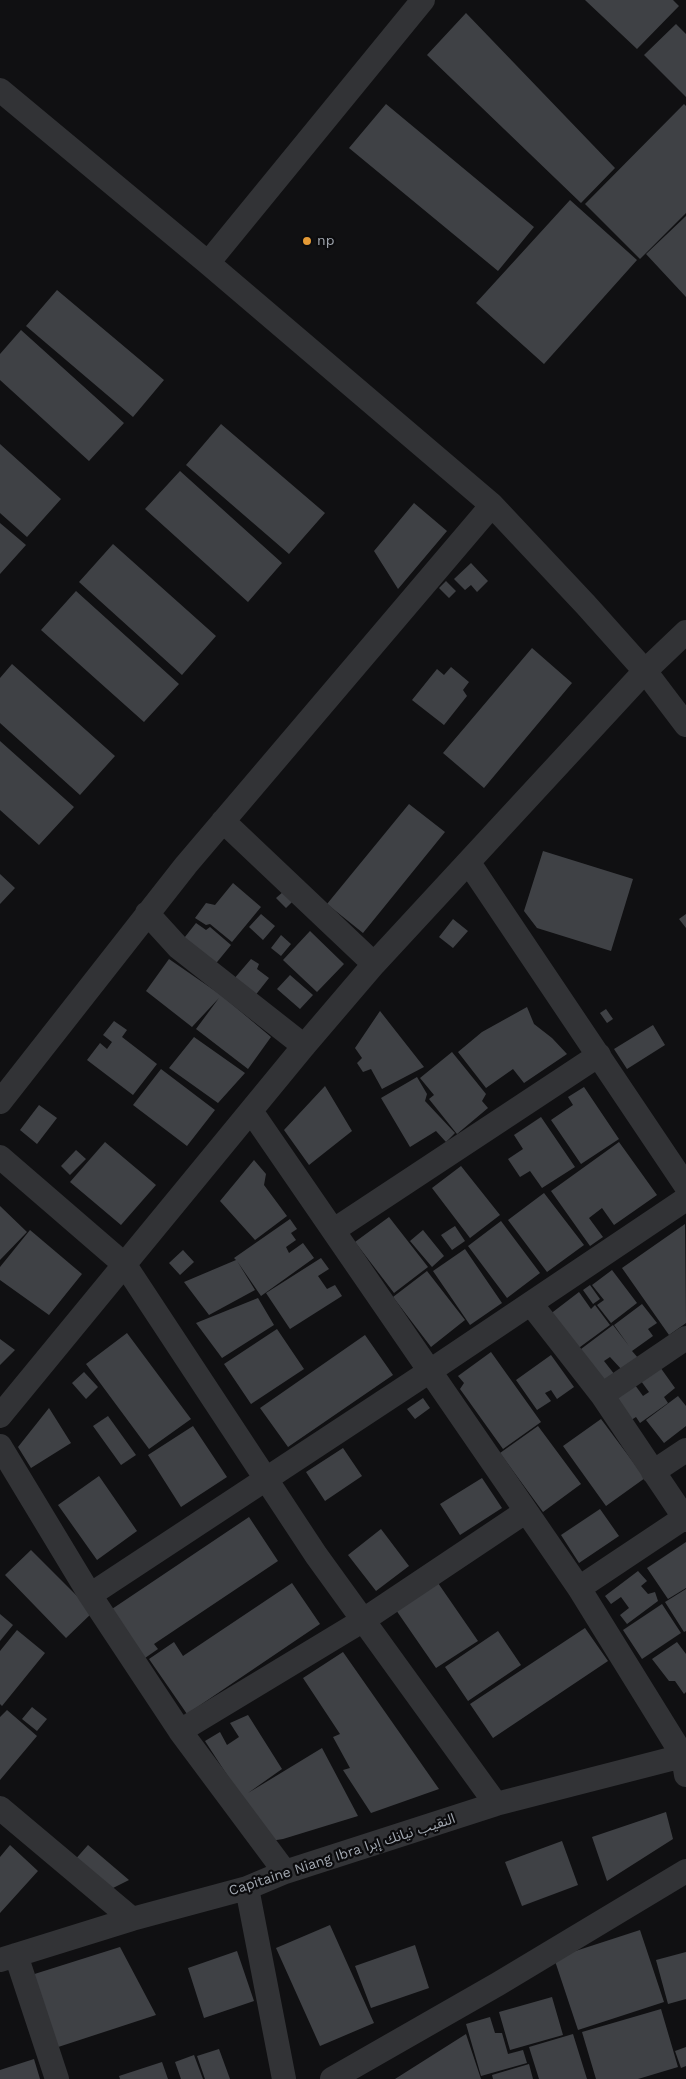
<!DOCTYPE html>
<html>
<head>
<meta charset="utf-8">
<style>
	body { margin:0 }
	canvas { display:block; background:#101012 }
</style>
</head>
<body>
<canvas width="686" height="2079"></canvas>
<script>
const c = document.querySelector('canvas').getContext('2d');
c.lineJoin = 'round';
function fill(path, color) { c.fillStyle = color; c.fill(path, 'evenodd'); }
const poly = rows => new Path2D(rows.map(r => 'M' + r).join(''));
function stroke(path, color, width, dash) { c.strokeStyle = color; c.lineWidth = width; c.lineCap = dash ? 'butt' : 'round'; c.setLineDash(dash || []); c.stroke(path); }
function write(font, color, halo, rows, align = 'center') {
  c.font = font + ' "Work Sans","Noto Sans Arabic",sans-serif'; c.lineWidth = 4.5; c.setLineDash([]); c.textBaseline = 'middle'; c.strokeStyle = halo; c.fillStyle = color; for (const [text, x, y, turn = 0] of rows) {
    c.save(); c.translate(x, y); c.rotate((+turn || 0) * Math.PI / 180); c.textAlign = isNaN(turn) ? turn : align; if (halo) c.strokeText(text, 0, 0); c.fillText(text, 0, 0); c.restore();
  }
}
const building = poly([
	[585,0,673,0,679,6,637,49],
	[466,13,615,168,581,203,427,55],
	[676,24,686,34,686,97,644,55],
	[386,104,534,227,498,271,349,148],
	[684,104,686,106,686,213,640,259,585,204],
	[570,200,637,260,544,364,476,303],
	[686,216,686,297,646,254],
	[57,290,164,380,133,417,26,326],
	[21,330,124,423,89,461,0,380,0,354],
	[221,424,325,513,289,554,186,465],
	[0,444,61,499,27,537,0,513],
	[180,471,282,563,248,602,145,509],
	[414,503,447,531,398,589,374,551],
	[0,523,26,545,0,574],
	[113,544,216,636,182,675,79,582],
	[471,563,488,581,477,592,471,585,465,590,454,579],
	[446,581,456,591,449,598,439,588],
	[76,591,179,684,144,722,41,630],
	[532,648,572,683,484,788,443,753],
	[12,664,115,756,80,795,0,723,0,678],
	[451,667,469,682,463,690,467,696,444,725,412,700,437,669,444,675],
	[0,741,74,807,39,845,0,810],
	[409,804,445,832,363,933,327,904],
	[543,851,633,879,611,951,537,928,524,911],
	[0,874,15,888,0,904],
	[233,883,261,907,232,942,210,924,206,925,195,918,206,903,215,905],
	[284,891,293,901,286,908,276,898],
	[261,914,275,926,263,940,249,927],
	[686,914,686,928,679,919],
	[453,919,468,931,453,948,439,937],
	[196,923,206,930,210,927,231,945,213,967,181,942],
	[310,931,344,964,317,992,283,960],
	[281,935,291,944,281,956,271,948],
	[169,959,221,995,271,1037,248,1069,196,1029,219,998,192,1027,146,991],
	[251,959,259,964,257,969,269,978,254,997,233,980],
	[290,975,313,995,300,1009,277,989],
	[527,1007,534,1024,552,1038,567,1054,524,1083,513,1069,486,1088,458,1052,482,1032],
	[606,1009,613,1019,607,1023,600,1013],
	[380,1011,424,1067,382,1089,371,1069,363,1072,357,1063,362,1058,355,1048],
	[114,1021,127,1030,122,1037,157,1064,133,1095,87,1060,100,1043,107,1049,112,1042,103,1035],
	[653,1025,665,1045,627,1069,614,1049],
	[194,1037,245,1073,218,1103,169,1068],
	[452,1052,486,1094,482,1101,488,1108,457,1134,429,1099,434,1095,420,1078],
	[161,1069,215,1110,187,1146,133,1105],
	[417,1077,427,1094,425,1101,455,1133,446,1142,436,1131,410,1147,381,1098],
	[325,1086,352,1131,309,1165,284,1130],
	[584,1087,619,1139,581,1164,551,1120,573,1105,568,1097],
	[39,1105,57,1118,37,1144,20,1130],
	[541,1117,575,1167,542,1188,530,1171,520,1177,508,1159,523,1149,514,1135],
	[105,1142,156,1185,121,1225,70,1182],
	[619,1142,657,1195,614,1225,602,1208,589,1218,603,1237,590,1246,551,1191],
	[76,1150,86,1159,70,1175,61,1166],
	[254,1160,266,1174,264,1185,287,1216,255,1240,220,1201],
	[461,1166,500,1215,470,1238,432,1188],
	[544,1193,584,1245,547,1272,508,1220],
	[0,1206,27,1232,0,1260],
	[389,1217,428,1267,394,1293,355,1242],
	[290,1219,297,1229,291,1233,296,1240,286,1247,289,1253,303,1243,314,1258,261,1296,237,1261,255,1290,209,1315,184,1282,236,1260,234,1258],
	[501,1221,540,1273,507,1298,468,1246],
	[685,1224,686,1323,669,1335,622,1268],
	[455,1226,465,1241,452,1250,441,1235],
	[30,1230,82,1274,49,1315,0,1280,0,1267],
	[423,1230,444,1256,432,1267,410,1241],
	[465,1249,502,1303,470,1325,433,1271],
	[183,1250,194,1262,180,1275,169,1263],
	[321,1258,329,1269,318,1276,327,1289,335,1285,342,1296,290,1329,266,1293],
	[612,1270,637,1303,611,1323,597,1305,604,1300,592,1285],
	[427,1271,465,1320,431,1347,393,1297],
	[590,1285,600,1299,593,1304,583,1290],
	[579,1292,591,1309,595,1305,610,1325,576,1350,549,1315],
	[258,1298,274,1325,222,1358,196,1323],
	[642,1304,657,1323,648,1329,653,1336,632,1351,639,1359,623,1371,610,1357,604,1361,615,1375,602,1384,577,1352,613,1325,629,1346,614,1325],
	[277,1329,304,1369,251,1404,224,1364],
	[127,1333,191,1419,149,1449,86,1364],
	[365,1335,393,1375,288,1447,260,1408],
	[0,1339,15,1350,0,1365],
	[491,1352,541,1422,503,1449,460,1389,464,1383,458,1376],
	[551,1355,574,1387,557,1399,551,1390,545,1393,551,1401,537,1410,516,1380],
	[660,1367,675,1388,664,1397,668,1403,640,1423,636,1417,628,1422,613,1401,635,1385,643,1396,649,1392,641,1381],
	[84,1372,98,1387,86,1399,72,1383],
	[678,1396,686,1406,686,1426,664,1443,646,1420],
	[423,1398,430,1408,415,1419,407,1409],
	[49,1408,71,1443,31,1468,18,1447],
	[108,1416,136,1455,121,1465,93,1426],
	[601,1419,645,1478,606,1506,563,1446],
	[193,1426,227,1477,181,1507,148,1455],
	[538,1426,581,1484,543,1512,500,1453],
	[343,1448,362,1476,325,1501,306,1472],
	[99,1476,137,1531,97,1560,58,1505],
	[482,1478,502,1508,460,1535,440,1504],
	[600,1509,619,1536,579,1563,561,1535],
	[249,1517,278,1561,154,1644,158,1649,145,1658,112,1609],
	[381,1529,409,1566,376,1591,348,1555],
	[686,1542,686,1588,668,1599,647,1568],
	[31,1550,93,1612,66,1638,5,1575],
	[638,1571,647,1581,641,1586,648,1594,655,1592,658,1601,627,1624,620,1615,629,1608,621,1597,611,1604,605,1596],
	[292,1583,320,1624,187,1714,149,1659,174,1642,183,1656],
	[438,1583,478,1641,436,1668,396,1610],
	[686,1589,686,1631,684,1632,665,1602],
	[662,1604,681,1633,642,1659,623,1630],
	[0,1614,13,1625,0,1641],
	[585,1628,608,1661,493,1738,470,1704],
	[17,1630,45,1653,2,1706,0,1704,0,1651],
	[498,1631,521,1665,468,1701,445,1667],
	[677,1642,686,1654,686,1692,684,1694,675,1681,669,1681,652,1659],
	[343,1652,439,1789,371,1813,343,1770,350,1768,333,1737,340,1734,303,1678],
	[32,1707,47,1719,37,1731,22,1719],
	[7,1710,37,1736,0,1780,0,1717],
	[248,1715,282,1769,248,1793,322,1748,358,1816,283,1839,270,1841,205,1741,220,1732,227,1745,239,1737,230,1723],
	[666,1812,673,1839,607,1881,592,1837],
	[562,1841,578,1885,522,1906,505,1862],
	[10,1845,38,1871,0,1913,0,1857],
	[88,1845,129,1880,107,1891,73,1862],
	[330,1925,374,2023,320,2046,276,1948],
	[640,1930,664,2002,578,2030,554,1958],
	[415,1945,429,1988,371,2008,355,1966],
	[120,1947,156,2015,49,2050,25,1977],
	[237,1951,254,2001,204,2018,188,1968],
	[686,1952,686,1999,668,2004,656,1960],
	[552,1997,563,2035,510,2050,499,2012],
	[661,2009,678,2067,638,2079,596,2079,582,2032],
	[490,2017,495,2033,502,2033,508,2054,523,2050,527,2063,481,2076,466,2024],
	[466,2034,481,2079,395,2079],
	[573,2034,587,2079,539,2079,529,2047],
	[686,2047,686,2066,681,2068,675,2051],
	[219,2049,230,2079,205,2079,197,2056],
	[194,2055,203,2079,181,2079,175,2062],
	[34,2059,40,2079,0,2079,0,2070],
	[162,2062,168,2079,120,2079,119,2076],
	[529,2064,533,2079,493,2079,492,2075]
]);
const street = poly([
	[0,90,208,263,492,505,586,605,645,671,686,725],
	[208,263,423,0],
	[223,821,374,964],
	[469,863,686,1186],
	[147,913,178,947,304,1046],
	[0,1102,186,865,492,505],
	[251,1111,579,1588,683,1756,686,1775],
	[0,1157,125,1265,316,1555,496,1804],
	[334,1230,599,1055],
	[531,1304,602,1395,686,1520],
	[602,1395,686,1338],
	[0,1416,304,1046,374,964,645,671,686,632],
	[0,1446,90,1595,180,1731,285,1872],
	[653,1472,686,1450],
	[579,1588,684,1518],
	[90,1595,430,1371,686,1199],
	[180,1731,362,1621,525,1512],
	[0,1808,132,1919],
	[247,1888,284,2079],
	[16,1955,57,2079],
	[0,1960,132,1919,247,1888,285,1872,496,1804,686,1755],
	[332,2079,498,1984,686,1871]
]);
const markers = [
	[307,241,5,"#e49a36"]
];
const poiNames = [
	["np",317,241]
];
const streetNames = [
	["Capitaine Niang Ibra النقيب نيانك إبرا",342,1855,-18]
];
fill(building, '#3f4145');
stroke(street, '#323336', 24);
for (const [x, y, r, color] of markers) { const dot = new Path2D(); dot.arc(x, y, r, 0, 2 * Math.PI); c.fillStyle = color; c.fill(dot); stroke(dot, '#0b0b0d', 2); }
write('14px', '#a2a8b1', '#0b0b0d', poiNames, 'left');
write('14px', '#a2a8b1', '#0b0b0d', streetNames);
</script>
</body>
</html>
